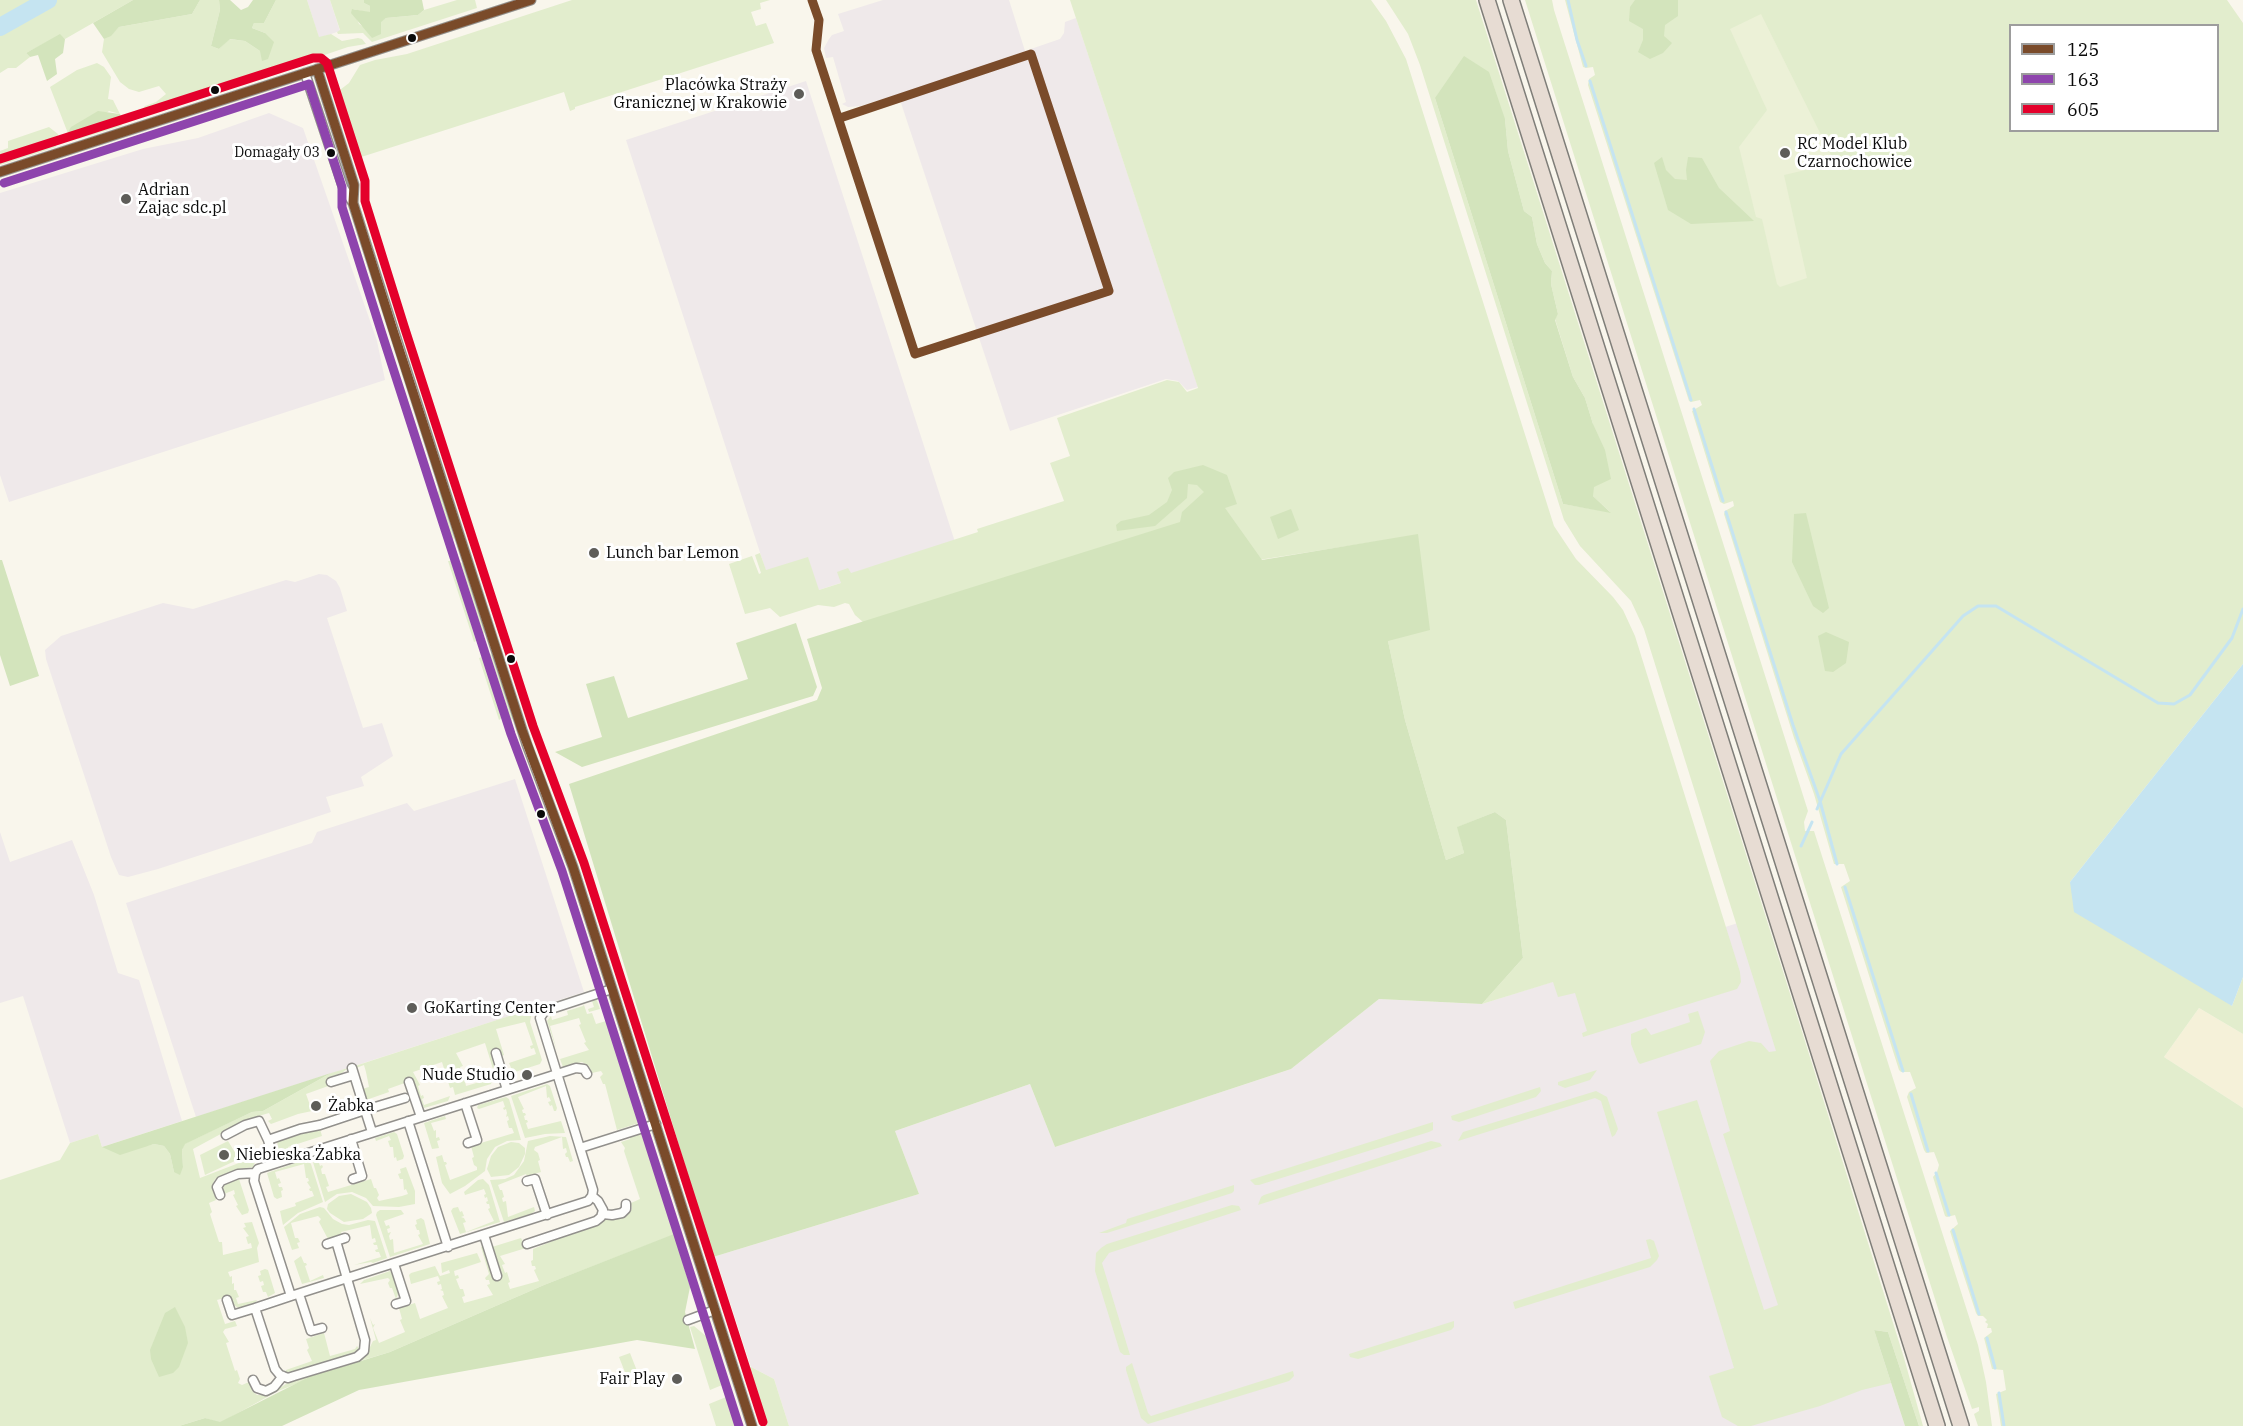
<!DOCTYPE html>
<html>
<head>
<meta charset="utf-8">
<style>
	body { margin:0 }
	#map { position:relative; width:2243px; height:1426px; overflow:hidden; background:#f9f6ec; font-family:"IBM Plex Serif",serif }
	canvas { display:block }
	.legend { position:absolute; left:2009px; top:24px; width:210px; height:108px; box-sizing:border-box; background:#fff; border:2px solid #9d9d9d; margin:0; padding:8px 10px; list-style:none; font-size:18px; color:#0a0a0a }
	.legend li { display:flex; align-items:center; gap:12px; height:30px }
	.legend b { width:30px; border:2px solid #9d9d9d }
</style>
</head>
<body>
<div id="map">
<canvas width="2243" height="1426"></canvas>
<ul class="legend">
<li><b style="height:8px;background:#7a4b2a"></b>125</li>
<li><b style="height:8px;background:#8e44ad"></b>163</li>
<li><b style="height:8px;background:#e4002b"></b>605</li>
</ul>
</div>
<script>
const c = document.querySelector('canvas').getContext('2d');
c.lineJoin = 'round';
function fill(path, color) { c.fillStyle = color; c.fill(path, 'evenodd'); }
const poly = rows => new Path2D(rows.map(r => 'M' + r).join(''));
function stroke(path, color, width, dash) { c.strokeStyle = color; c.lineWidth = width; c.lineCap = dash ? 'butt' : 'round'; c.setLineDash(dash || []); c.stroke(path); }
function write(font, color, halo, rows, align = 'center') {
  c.font = font + ' "IBM Plex Serif",serif'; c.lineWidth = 6; c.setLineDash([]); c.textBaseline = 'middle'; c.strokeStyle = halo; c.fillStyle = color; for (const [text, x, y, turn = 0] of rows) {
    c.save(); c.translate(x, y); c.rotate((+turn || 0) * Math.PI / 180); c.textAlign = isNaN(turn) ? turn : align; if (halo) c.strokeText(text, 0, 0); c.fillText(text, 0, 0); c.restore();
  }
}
const industrial = poly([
	[307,0,330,0,340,31,319,38],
	[883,0,1009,0,1025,51,1060,39,1064,33,1065,22,1076,18,1198,387,1187,390,1178,381,1166,379,1010,431,898,94,861,106,848,107,842,104,846,102,833,57,826,58,824,48,829,39,832,35,844,31,838,14],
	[806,81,956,545,819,590,766,571,626,140],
	[269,113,303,128,377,341,385,380,9,502,0,475,0,193,143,149,198,138],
	[319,574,327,575,336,581,340,588,347,611,327,618,363,728,382,723,393,756,361,777,364,786,326,797,331,812,158,869,128,877,119,875,111,857,46,659,45,650,61,636,163,603,193,609,286,580,295,582],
	[515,779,584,992,196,1117,126,903,312,843,317,832,407,803,414,811],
	[0,832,10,862,72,840,94,895,118,973,139,980,182,1121,102,1147,98,1134,70,1143,23,996,0,1003],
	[1741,922,1905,1426,789,1426,774,1379,751,1367,718,1265,713,1257,919,1194,895,1131,1030,1084,1055,1147,1291,1069,1379,999,1482,1004]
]);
const farmland = poly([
	[2199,1008,2243,1034,2243,1108,2164,1057]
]);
const green = poly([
	[0,0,133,0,65,39,60,35,26,53,30,57,16,68,8,68,0,73],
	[200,0,219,0,220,10,211,46,219,49,229,39,245,41,260,51,265,33,252,28,254,23,264,23,276,0,307,0,319,37,331,34,342,41,358,38,362,39,366,44,348,47,274,72,269,75,219,87,218,84,184,103,135,119,145,106,156,102,166,94,159,86,139,92,129,89,120,82,102,52,104,39,111,35,119,27,192,14],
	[330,0,364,0,364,3,370,6,370,13,353,9,359,24,367,29,386,18,418,15,424,10,457,0,475,0,477,8,372,42,363,33,338,34,337,32,340,30],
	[572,0,770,0,760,3,761,9,751,12,756,26,766,23,774,43,575,107,575,109,570,111,564,92,355,159,335,98,336,93,349,83,360,65,375,60,407,54],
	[1070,0,1371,0,1386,21,1406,59,1554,526,1576,559,1613,597,1623,610,1635,636,1740,972,1741,982,1737,989,1583,1037,1582,1033,1587,1031,1575,993,1558,997,1553,982,1482,1004,1523,958,1506,820,1495,812,1458,827,1464,853,1446,860,1405,720,1388,641,1418,535,863,622,855,615,849,604,845,603,834,607,818,605,780,617,770,608,745,614,729,564,752,556,759,574,761,573,755,555,760,553,766,570,808,557,819,590,841,583,837,572,848,568,851,573,978,532,977,529,1064,501,1050,463,1070,456,1057,418,1167,380,1179,382,1187,392,1198,388],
	[1386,0,1476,0,1799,1022,1904,1358,1923,1426,1919,1426,1888,1332,1874,1330,1891,1383,1862,1390,1820,1406,1751,1426,1738,1426,1722,1417,1709,1376,1734,1368,1657,1112,1697,1100,1764,1310,1778,1305,1723,1134,1730,1131,1710,1061,1719,1051,1749,1041,1761,1043,1769,1052,1776,1051,1644,629,1631,601,1580,546,1564,520,1420,65,1408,34],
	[1435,98,1505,119,1508,151,1524,211,1532,217,1537,244,1545,263,1552,271,1551,284,1558,314,1555,319,1573,377,1585,398,1593,424,1593,496,1610,512,1563,504],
	[1525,0,1552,0,1554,10,1808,811,1804,822,1805,831,1814,831,1978,1345,1986,1382,1992,1426,1978,1426,1974,1414,1979,1411,1979,1407,1972,1409,1947,1337],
	[1565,0,2227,0,2243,23,2243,664,2070,882,2232,1006,2243,977,2243,1034,2199,1008,2164,1057,2243,1108,2243,1426,2001,1426,1996,1394,2006,1390,2003,1370,1992,1369,1984,1338,1992,1332,1991,1328,1987,1328,1988,1324,1985,1322,1987,1320,1983,1316,1978,1316,1976,1313,1963,1273,1950,1231,1958,1224,1955,1215,1947,1217,1945,1216,1933,1177,1937,1172,1939,1165,1934,1152,1926,1153,1924,1150,1907,1097,1909,1092,1916,1088,1910,1072,1901,1072,1899,1070,1841,887,1850,881,1844,864,1834,864,1814,794,1794,738,1724,514,1725,511,1734,506,1733,501,1724,504,1720,502,1692,411,1702,405,1700,400,1691,402,1689,401,1588,85,1589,79,1595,75,1593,67,1586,68,1583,67],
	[2010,26,2218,26,2218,130,2010,130],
	[97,63,104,67,111,77,108,99,113,100,120,114,109,111,76,136,123,121,123,123,121,126,79,139,69,136,50,87,77,70],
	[268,95,274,97,199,122,185,124,184,123],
	[49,127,58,134,56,147,0,165,0,151,8,148,8,141],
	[439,488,454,537,451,548,436,502],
	[454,558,463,564,485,631,481,642],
	[448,561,452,561,476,641,474,642],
	[483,649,492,655,513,718,509,728],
	[482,657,503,717,499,720,479,658],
	[599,997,601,997,606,1005,641,1116,642,1122,617,1130,605,1084,603,1084,600,1077,603,1074,601,1071,592,1073,589,1066,582,1062,563,1067,560,1059,589,1050,584,1043,586,1042,579,1025,581,1024,579,1018,550,1026,557,1051,547,1021,551,1016,552,1020,568,1015,567,1011,583,1006,585,1002,596,998,600,1009,589,1012,588,1009,594,1007,592,1001,585,1002,584,1005,587,1014,592,1013,596,1024,606,1021],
	[537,1007,532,1012,530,1022,542,1060,540,1064,515,1072,512,1070,509,1063,536,1054,534,1048,531,1049,530,1046,533,1045,525,1022,496,1029,504,1055,501,1056,499,1051,491,1053,496,1068,493,1069,485,1043,456,1053,463,1066,460,1067,464,1078,466,1077,467,1080,465,1081,466,1086,493,1078,491,1084,455,1095,453,1087,450,1088,442,1062,413,1072,420,1085,418,1086,421,1096,423,1095,424,1098,422,1099,424,1105,450,1096,448,1101,424,1108,413,1080,388,1089,389,1092,366,1100,362,1089,369,1087,366,1072,364,1065,356,1068,355,1066],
	[1698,1011,1705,1032,1701,1044,1640,1064,1638,1062,1631,1044,1631,1034,1646,1028,1651,1035,1690,1022,1688,1014],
	[348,1068,342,1073,329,1077,331,1085,306,1094,312,1111,298,1114,271,1124,268,1121,272,1119,269,1113,262,1115,243,1122,193,1149,200,1178,244,1161,265,1150,267,1154,265,1160,261,1159,255,1162,253,1167,239,1169,215,1179,212,1186,216,1200,209,1203,212,1212,210,1214,219,1242,222,1242,223,1255,252,1248,251,1243,248,1244,246,1237,249,1236,243,1228,246,1227,244,1223,252,1222,259,1243,257,1248,259,1262,228,1272,230,1277,232,1276,232,1284,234,1283,234,1290,236,1290,239,1297,236,1298,238,1304,257,1300,254,1305,239,1308,235,1306,230,1300,224,1298,217,1300,225,1324,235,1321,237,1326,225,1329,223,1332,229,1342,226,1343,235,1371,237,1370,240,1379,238,1383,242,1385,249,1382,253,1392,257,1395,269,1395,289,1382,365,1357,373,1341,376,1340,370,1318,373,1325,375,1324,373,1328,379,1343,405,1332,400,1320,402,1319,399,1308,415,1303,420,1319,448,1308,442,1296,444,1295,443,1291,440,1290,442,1289,441,1284,438,1285,437,1282,440,1281,438,1276,411,1284,409,1275,411,1273,435,1266,440,1276,450,1273,449,1270,442,1273,441,1263,477,1253,481,1262,454,1271,455,1276,458,1275,459,1278,456,1279,460,1289,463,1289,465,1296,462,1297,464,1303,493,1295,487,1285,490,1284,489,1280,486,1280,485,1278,489,1274,481,1247,483,1246,493,1277,501,1275,492,1247,521,1238,526,1248,500,1256,505,1264,502,1265,505,1273,507,1272,510,1282,508,1283,510,1289,539,1281,534,1270,536,1269,535,1266,532,1266,531,1261,533,1260,533,1249,604,1220,629,1213,632,1209,631,1203,640,1199,624,1151,625,1148,621,1142,630,1139,630,1136,644,1132,649,1139,670,1205,676,1243,673,1235,544,1285,390,1352,343,1366,278,1391,220,1423,205,1418,179,1426,0,1426,0,1180,60,1160,70,1143,98,1134,102,1147,146,1146,154,1144,164,1146,170,1154,174,1172,183,1167,182,1150,184,1144,252,1112,263,1111,331,1073],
	[1597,1070,1590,1080,1565,1088,1558,1085,1558,1082],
	[547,1084,550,1086,557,1108,556,1111,554,1111,552,1105,550,1106,548,1102,551,1101,549,1097,547,1098,546,1086,518,1097,524,1109,522,1110,523,1113,525,1113,526,1115,524,1116,525,1120,527,1120,528,1122,526,1123,528,1129,561,1121,565,1133,545,1134,525,1138,511,1096],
	[1540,1087,1541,1091,1536,1097,1459,1122,1452,1120,1451,1116],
	[1596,1091,1607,1097,1618,1129,1615,1135,1612,1137,1601,1101,1595,1098,1458,1141,1463,1132],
	[506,1097,509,1099,521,1140,507,1141,495,1147,487,1159,485,1171,465,1186,450,1194,442,1183,436,1157,442,1155,444,1162,446,1162,447,1164,445,1165,450,1180,477,1170,477,1167,474,1165,472,1158,474,1157,471,1146,514,1133,512,1128,509,1128,507,1121,509,1120,508,1116,506,1117,507,1113,506,1109,504,1110,503,1108,505,1107,503,1101,479,1109,477,1108,478,1105],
	[445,1116,446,1119,431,1123,434,1131,436,1130,436,1138,439,1137,440,1140,437,1141,439,1148,432,1149,424,1123],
	[1433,1122,1433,1130,1429,1132,1259,1185,1255,1185,1250,1180],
	[320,1129,322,1136,288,1147,289,1152,283,1154,279,1152,277,1141],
	[394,1132,397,1134,404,1156,403,1159,397,1161,396,1157,394,1158,393,1147,390,1147,388,1141,391,1140,389,1136,376,1141,375,1138],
	[550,1136,566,1137,573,1161,570,1162,568,1157,566,1157,565,1154,567,1152,566,1148,563,1149,562,1137,535,1147,534,1150,538,1153,540,1160,538,1161,541,1172,527,1176,526,1174,498,1185,500,1190,502,1190,504,1197,502,1198,503,1202,506,1201,508,1217,534,1207,535,1211,531,1214,504,1222,490,1180,505,1179,514,1175,524,1161,528,1141],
	[228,1141,239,1159,205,1175,200,1155],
	[1431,1141,1440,1143,1442,1146,1258,1205,1261,1197,1264,1195],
	[511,1142,519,1143,525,1148,525,1154,519,1167,509,1175,491,1177,487,1169,491,1156,498,1147],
	[342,1151,345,1151,318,1160,320,1166,322,1165,323,1167,321,1169,322,1174,325,1174,329,1186,326,1187,328,1192,371,1179,374,1188,376,1188,379,1195,377,1198,379,1201,402,1196,408,1194,406,1189,404,1190,403,1179,400,1179,398,1174,401,1173,400,1169,406,1167,415,1191,415,1204,399,1207,373,1206,366,1198,352,1192,337,1194,325,1202,312,1159],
	[307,1159,311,1164,323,1202,298,1213,283,1225,280,1211,296,1206,295,1203,314,1196,312,1191,310,1191,309,1189,311,1188,307,1182,309,1181,308,1178,306,1178,304,1164,275,1172,277,1179,279,1178,281,1183,278,1184,279,1187,282,1187,283,1190,281,1191,282,1197,277,1199,274,1197,267,1173],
	[239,1179,249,1210,248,1213,242,1215,236,1206,238,1205,233,1195,235,1194,234,1190,224,1194,223,1189,225,1183],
	[483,1179,489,1185,500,1222,460,1234,451,1211,453,1208,458,1207,460,1212,462,1211,464,1216,461,1217,464,1218,466,1222,463,1223,466,1232,494,1221,488,1209,490,1208,489,1204,487,1204,486,1202,488,1201,487,1197,485,1198,484,1195,486,1194,484,1189,465,1195,464,1192,478,1180],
	[1234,1185,1234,1191,1232,1193,1107,1233,1099,1233,1126,1223,1127,1219],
	[351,1194,367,1202,371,1208,372,1213,363,1219,344,1222,330,1213,327,1209,328,1204,339,1196],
	[1232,1205,1239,1206,1241,1210,1109,1253,1102,1263,1130,1355,1124,1355,1120,1352,1095,1271,1096,1253,1101,1248,1107,1244],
	[320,1207,324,1208,333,1219,342,1224,349,1225,368,1220,375,1221,387,1258,373,1263,371,1262,354,1265,381,1257,379,1252,376,1252,375,1250,378,1249,377,1245,374,1245,373,1243,376,1242,375,1238,372,1239,370,1225,341,1232,342,1235,328,1239,319,1222,321,1219,318,1216,291,1223,295,1238,298,1238,300,1242,297,1243,299,1248,292,1250,284,1227,300,1214],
	[380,1210,401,1210,404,1214,384,1221,386,1226,389,1225,390,1228,387,1229,388,1233,391,1232,389,1236,390,1240,393,1239,394,1253,423,1244,418,1235,420,1234,419,1230,417,1230,415,1225,417,1224,416,1220,421,1218,424,1220,430,1244,390,1257,376,1215,377,1212],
	[1650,1239,1654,1241,1659,1256,1657,1260,1650,1267,1515,1309,1513,1302,1651,1258,1646,1240],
	[301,1256,304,1263,306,1263,307,1265,305,1266,310,1281,323,1275,324,1278,302,1284,294,1261],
	[265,1269,268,1270,275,1293,268,1297,266,1292,263,1292,261,1286,264,1285,263,1281,260,1282,258,1276,261,1275,260,1271],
	[390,1271,393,1275,399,1292,396,1299,392,1288,390,1288,388,1283,390,1280,388,1278,360,1284,364,1280],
	[1454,1321,1454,1327,1451,1330,1358,1359,1350,1357,1349,1354],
	[694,1326,713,1342,727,1383,710,1390,690,1327],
	[324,1333,330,1356,355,1349,357,1346,360,1350,355,1353,293,1373,285,1373,286,1370,312,1361,307,1350,309,1348,306,1339],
	[630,1353,639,1376,628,1380,619,1357],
	[1132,1363,1148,1413,1151,1416,1293,1371,1294,1376,1289,1381,1148,1424,1141,1418,1126,1370,1126,1367],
	[751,1367,774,1379,789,1426,761,1426,744,1373],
	[731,1395,741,1426,716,1426,709,1404]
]);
const forest = poly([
	[133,0,200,0,192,14,119,27,111,36,104,39,93,23],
	[219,0,230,0,241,10,248,7,253,0,276,0,264,23,254,23,252,28,265,33,274,42,268,59,262,61,260,51,245,41,230,39,219,49,211,46,220,10],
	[364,0,422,0,424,10,418,15,386,18,381,22,381,34,372,38,351,13,352,9,370,12,370,6,364,3],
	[1635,0,1678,0,1678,16,1665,25,1664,36,1672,43,1663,53,1650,59,1638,52,1643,40,1643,29,1629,21,1630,7],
	[60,34,65,39,63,53,55,59,57,74,47,81,38,55,30,57,26,53],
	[1464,56,1489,72,1505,119,1508,151,1524,211,1532,217,1537,244,1545,263,1552,271,1551,284,1558,314,1555,320,1573,377,1585,398,1593,424,1605,450,1611,479,1594,487,1593,496,1611,513,1563,504,1435,98],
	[98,111,120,114,123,121,76,136,67,134,71,127],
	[1662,157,1666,170,1675,179,1687,180,1686,170,1688,157,1702,158,1719,188,1754,221,1691,224,1668,210,1654,163],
	[1203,465,1227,475,1237,504,1225,508,1262,560,1418,534,1430,630,1388,641,1405,720,1446,860,1464,853,1457,827,1495,812,1506,820,1523,958,1482,1004,1379,999,1291,1069,1055,1147,1030,1084,895,1131,919,1194,713,1257,569,784,817,700,822,688,807,639,1180,522,1182,512,1204,492,1197,485,1188,484,1187,498,1155,526,1117,531,1116,525,1121,521,1149,515,1167,502,1172,490,1168,478,1174,472],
	[1291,509,1299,530,1278,539,1270,517],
	[1806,513,1829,608,1823,613,1813,606,1792,562,1794,514],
	[0,560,2,560,39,676,10,686,0,655],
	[796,623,817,687,813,696,582,767,555,752,602,737,586,684,614,676,628,718,748,679,736,643],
	[1826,632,1849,642,1846,663,1833,672,1825,671,1818,636],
	[331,1073,263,1111,252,1112,185,1144,182,1150,183,1167,180,1175,174,1172,170,1154,164,1146,154,1144,120,1155,102,1147],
	[674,1234,690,1287,685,1312,695,1349,637,1340,359,1390,282,1426,179,1426,205,1418,220,1422,309,1377,390,1352,544,1285],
	[175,1307,185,1327,188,1343,179,1367,173,1373,159,1377,151,1359,150,1350,165,1313],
	[1874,1330,1888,1332,1919,1426,1905,1426]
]);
const pitch = poly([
	[1761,14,1833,159,1831,164,1784,175,1807,278,1780,287,1777,284,1762,219,1756,217,1739,147,1767,110,1730,29]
]);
const water = poly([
	[2243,664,2243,977,2232,1006,2074,912,2070,882]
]);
const stream = poly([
	[1568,0,1577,40,1586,66],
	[1590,81,1691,400],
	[1694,409,1723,501],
	[1726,512,1793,725,1820,801,1837,864],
	[1817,809,1841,754,1963,616,1978,606,1996,606,2158,703,2174,704,2190,695,2232,638,2243,609],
	[1801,846,1812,822],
	[1845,887,1903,1071],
	[1911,1094,1928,1151],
	[1936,1173,1949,1215],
	[1953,1230,1979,1314],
	[1987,1338,1995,1368],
	[1999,1393,2004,1426]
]);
const river = poly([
	[0,27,48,0]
]);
const minor = poly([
	[317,69,354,185,353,203],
	[305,73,343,187,353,203,497,653,527,745,573,867,752,1426],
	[0,172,531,0],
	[496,1053,507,1090],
	[352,1068,365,1110,405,1098],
	[587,1074,584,1069,576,1068,258,1169,255,1173,254,1181,291,1296,588,1201,592,1196,593,1190,580,1148,656,1124],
	[331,1082,354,1075],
	[409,1082,421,1117],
	[465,1103,477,1140,468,1143],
	[408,1121,448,1247],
	[226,1135,245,1125,259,1121,268,1140],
	[351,1139,362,1176,353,1179],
	[580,1148,540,1018,544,1012,548,1010,612,989],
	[275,1163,268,1140,300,1129,320,1125,365,1110,372,1132],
	[527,1181,535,1179,547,1215],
	[220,1195,217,1187,221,1181,238,1174,255,1173],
	[603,1214,612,1215,622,1213,626,1209,626,1204],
	[484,1235,497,1276],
	[336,1241,345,1238],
	[527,1244,596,1221,601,1217,603,1210,598,1201,592,1196],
	[394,1264,406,1301,396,1304],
	[299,1294,311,1331,322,1328],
	[291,1296,255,1308,275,1369,280,1375,288,1378,294,1376,357,1357,364,1351,365,1340,336,1241,327,1244],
	[227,1300,232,1315,255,1308],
	[688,1320,715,1310],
	[253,1380,257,1388,266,1391,274,1387,283,1376]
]);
const motorway = poly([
	[1487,0,1937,1426],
	[1511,0,1961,1426]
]);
const bus1 = poly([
	[812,0,819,20,816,50,915,354],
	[1031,54,1109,291],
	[317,69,354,185,353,203,393,330,522,730,573,867,752,1426],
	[840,118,1031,54],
	[0,172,531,0],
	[915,354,1109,291]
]);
const bus2 = poly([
	[4,183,309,84,342,187,342,207,382,334,511,734,562,871,739,1426]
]);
const bus3 = poly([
	[0,159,313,58,321,58,327,63,365,181,365,201,404,326,533,726,584,863,763,1422]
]);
const markers = [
	[412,38,5,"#0a0a0a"],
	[215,90,5,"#0a0a0a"],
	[799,94,6,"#5e5d59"],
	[331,153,5,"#0a0a0a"],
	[1785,153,6,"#5e5d59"],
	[126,199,6,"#5e5d59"],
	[594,553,6,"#5e5d59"],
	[511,659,5,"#0a0a0a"],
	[541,814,5,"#0a0a0a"],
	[412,1008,6,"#5e5d59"],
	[527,1075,6,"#5e5d59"],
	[316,1106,6,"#5e5d59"],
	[224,1155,6,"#5e5d59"],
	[677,1379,6,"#5e5d59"]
];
const busNames = [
	["Domagały 03",320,153]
];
const poiNames = [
	["Placówka Straży",787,85,"right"],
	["Granicznej w Krakowie",787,103,"right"],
	["RC Model Klub",1797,144],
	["Czarnochowice",1797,162],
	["Adrian",138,190],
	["Zając sdc.pl",138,208],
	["Lunch bar Lemon",606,553],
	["GoKarting Center",424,1008],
	["Nude Studio",515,1075,"right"],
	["Żabka",328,1106],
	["Niebieska Żabka",236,1155],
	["Fair Play",665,1379,"right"]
];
fill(industrial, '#efe9ea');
fill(farmland, '#f5f1d9');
fill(green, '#e2edcd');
fill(forest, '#d3e4bc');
fill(pitch, '#ecf1d7');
fill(water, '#c5e4f1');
stroke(stream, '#c5e4f1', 3);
stroke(river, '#c5e4f1', 18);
stroke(minor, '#92908c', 11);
stroke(motorway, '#7f7e79', 18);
stroke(minor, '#fefefc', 8);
stroke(motorway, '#e7dcd3', 15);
stroke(bus1, '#7a4b2a', 9);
stroke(bus2, '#8e44ad', 9);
stroke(bus3, '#e4002b', 9);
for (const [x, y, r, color] of markers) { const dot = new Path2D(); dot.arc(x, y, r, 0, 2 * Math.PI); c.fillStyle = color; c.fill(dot); stroke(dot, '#fff', 2); }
write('14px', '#0a0a0a', '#fff', busNames, 'right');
write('16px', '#0a0a0a', '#fff', poiNames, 'left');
</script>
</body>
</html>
